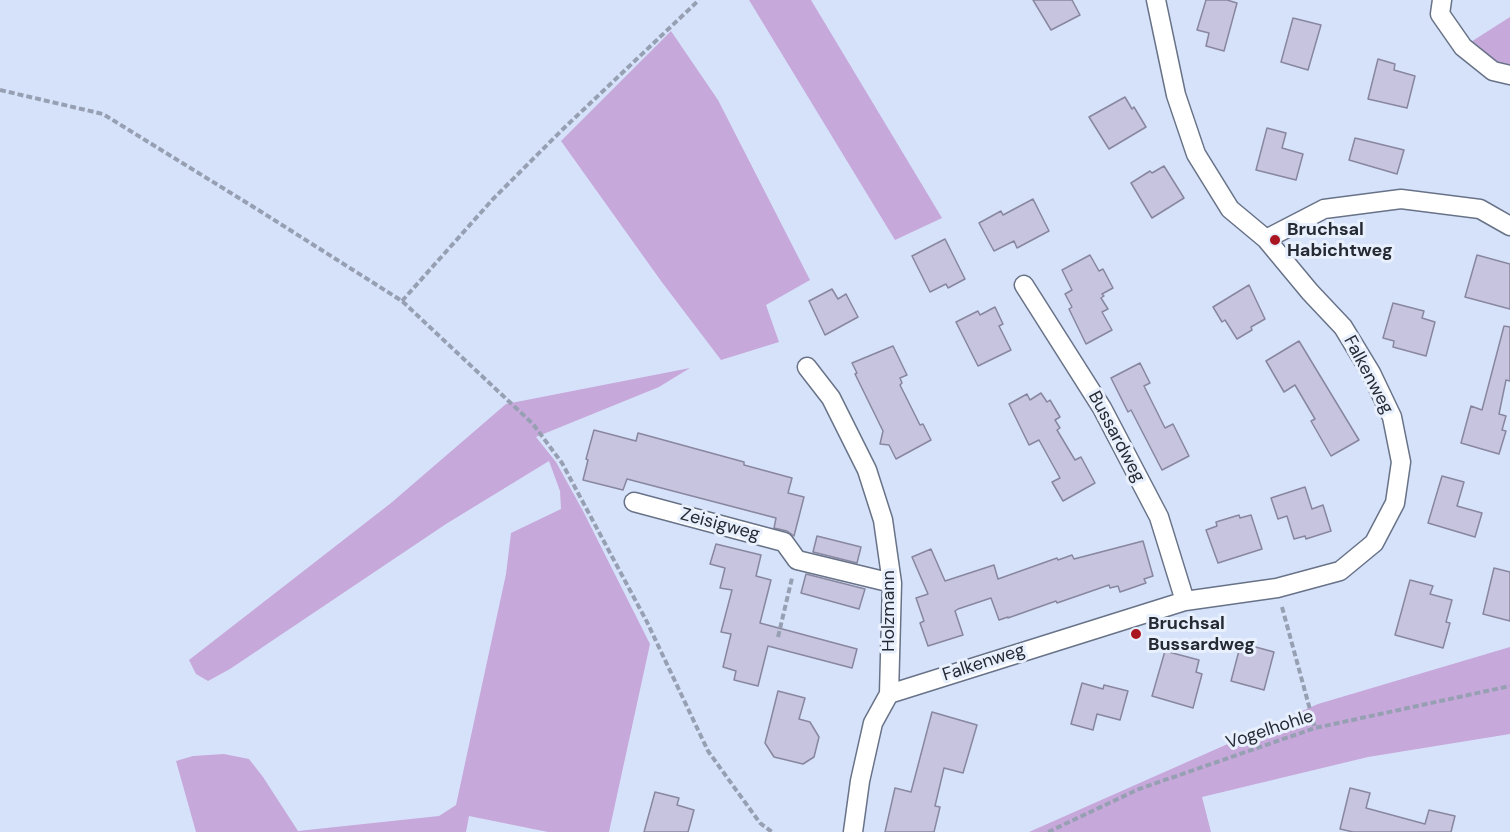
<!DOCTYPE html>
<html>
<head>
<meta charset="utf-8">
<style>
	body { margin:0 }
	canvas { display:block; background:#d6e2fa }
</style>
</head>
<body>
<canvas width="1510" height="832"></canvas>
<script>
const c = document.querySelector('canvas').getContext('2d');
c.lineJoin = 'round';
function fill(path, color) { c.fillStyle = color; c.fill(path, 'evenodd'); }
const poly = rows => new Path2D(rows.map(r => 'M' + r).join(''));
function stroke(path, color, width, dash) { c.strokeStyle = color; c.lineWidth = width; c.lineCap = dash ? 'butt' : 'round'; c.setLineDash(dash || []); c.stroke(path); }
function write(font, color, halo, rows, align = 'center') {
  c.font = font + ' "DM Sans",sans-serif'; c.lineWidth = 6; c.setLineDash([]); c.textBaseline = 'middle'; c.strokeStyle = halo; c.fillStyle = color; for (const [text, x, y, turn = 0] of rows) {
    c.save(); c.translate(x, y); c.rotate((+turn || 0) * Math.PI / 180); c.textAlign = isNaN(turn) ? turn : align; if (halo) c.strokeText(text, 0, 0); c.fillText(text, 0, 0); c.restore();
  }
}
const green = poly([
	[749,0,811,0,942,218,895,240],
	[1510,17,1510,75,1463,47],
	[671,31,718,100,810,280,766,305,779,342,721,360,661,281,561,141],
	[690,368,659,387,536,437,556,462,583,511,650,644,609,832,548,832,469,816,466,832,196,832,176,761,193,756,224,754,249,759,263,777,298,831,439,816,456,805,506,574,511,533,561,509,560,491,549,461,446,524,230,669,208,681,196,674,189,660,391,503,506,404],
	[1510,647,1510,734,1368,757,1202,797,1211,832,1029,832,1318,704]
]);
const building = poly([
	[1033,0,1072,0,1080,15,1051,30,1033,0],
	[1206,0,1227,0,1237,3,1224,51,1206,46,1209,33,1197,30,1206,0],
	[1293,18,1321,25,1308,70,1281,62,1293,18],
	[1378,59,1395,64,1394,70,1415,76,1407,108,1368,99,1378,59],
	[1125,97,1132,109,1134,107,1146,127,1109,149,1089,117,1125,97],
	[1267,128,1286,133,1282,148,1303,154,1296,180,1256,170,1267,128],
	[1355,138,1404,150,1397,174,1349,160,1355,138],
	[1164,166,1184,198,1152,218,1131,183,1150,171,1152,173,1164,166],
	[1033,199,1049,231,1017,248,1014,241,994,251,979,223,1001,211,1003,215,1033,199],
	[945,239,965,279,948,288,946,284,930,292,912,256,945,239],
	[1090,255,1099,271,1103,269,1113,288,1102,294,1104,296,1101,298,1108,309,1102,312,1112,330,1086,344,1069,309,1072,307,1065,294,1072,290,1062,270,1090,255],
	[1477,255,1510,264,1510,309,1465,297,1477,255],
	[1249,285,1265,319,1251,327,1252,330,1237,339,1225,320,1222,322,1213,307,1249,285],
	[832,289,838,299,846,294,858,317,825,335,809,301,832,289],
	[1393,303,1424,311,1422,318,1435,322,1426,356,1393,347,1394,341,1383,338,1393,303],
	[995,307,1003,324,999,326,1011,350,978,366,956,322,978,311,980,315,995,307],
	[1504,326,1510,327,1510,381,1506,380,1499,414,1506,416,1502,430,1506,431,1499,454,1461,443,1471,406,1482,410,1504,326],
	[1299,341,1359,440,1331,456,1311,421,1315,419,1295,385,1284,392,1266,361,1299,341],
	[893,346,907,375,900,378,902,383,900,385,920,425,923,424,931,440,896,459,889,445,880,444,883,431,855,374,857,373,852,363,893,346],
	[1140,363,1150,383,1144,386,1165,428,1173,424,1189,456,1162,470,1131,410,1128,412,1111,378,1140,363],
	[1041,393,1047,402,1050,400,1060,417,1055,420,1060,428,1057,430,1075,460,1081,457,1095,483,1063,501,1052,482,1060,478,1039,440,1029,445,1009,404,1027,394,1030,400,1041,393],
	[594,430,636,441,638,433,744,462,744,465,792,478,788,493,804,497,794,536,787,531,774,528,776,518,627,479,623,490,583,480,588,460,586,459,594,430],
	[1442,476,1464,482,1457,506,1482,513,1475,537,1428,523,1442,476],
	[1305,487,1312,509,1323,505,1331,531,1306,539,1305,536,1294,539,1287,516,1278,519,1271,498,1305,487],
	[1239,515,1240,518,1251,515,1262,549,1218,563,1206,530,1217,526,1216,522,1239,515],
	[817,536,861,547,857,563,813,552,817,536],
	[1143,541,1153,576,1144,579,1146,583,1120,592,1118,586,1110,588,1109,585,1057,603,1056,601,1008,618,1008,617,999,620,991,598,958,609,955,611,963,635,928,646,920,623,924,621,916,598,928,594,912,557,931,549,945,581,994,565,998,579,1057,558,1058,560,1072,555,1074,559,1143,541],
	[716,544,761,555,756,576,771,580,760,623,857,649,852,668,768,646,758,686,734,680,736,671,723,667,731,634,721,632,732,590,720,588,725,568,710,564,716,544],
	[1494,568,1510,572,1510,621,1483,614,1494,568],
	[806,574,865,589,859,609,801,593,806,574],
	[1410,580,1433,586,1430,594,1452,600,1446,622,1450,623,1443,648,1395,635,1410,580],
	[1241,643,1274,652,1264,690,1231,681,1241,643],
	[1165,651,1199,660,1196,672,1202,674,1193,708,1152,696,1165,651],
	[1082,683,1103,689,1104,685,1128,691,1120,720,1097,714,1093,730,1071,724,1082,683],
	[778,691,805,698,799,719,810,722,819,737,814,757,803,764,774,757,765,743,778,691],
	[932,712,977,725,963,773,944,768,935,806,940,807,934,832,885,832,895,788,911,792,932,712],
	[1350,788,1370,793,1366,808,1425,824,1429,810,1455,816,1451,832,1353,832,1340,829,1350,788],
	[655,792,679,798,677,805,694,810,688,832,644,832,655,792]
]);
const path = poly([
	[0,90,103,114,260,211,402,301,533,424,562,463,647,622,708,751,760,823,772,832],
	[402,301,493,199,562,130,699,0],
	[1282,607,1315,728],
	[778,637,792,578],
	[1048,832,1139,789,1315,728,1510,686]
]);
const minor = poly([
	[1442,0,1440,14,1463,47,1493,71,1510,75],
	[1266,239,1324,209,1401,199,1480,209,1510,226],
	[1024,285,1102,408,1159,517,1185,601],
	[807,367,831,398,867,470,883,520,892,583,889,694,873,723,860,781,853,832],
	[634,502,784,542,797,560,892,583],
	[889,694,1185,601,1277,588,1340,571,1374,543,1395,503,1401,462,1392,417,1371,373,1343,327,1310,292,1266,239,1230,209,1196,154,1176,95,1156,0]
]);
const markers = [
	[1275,240,6,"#aa1522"],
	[1136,634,6,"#aa1522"]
];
const poiNames = [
	["Bruchsal",1287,230],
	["Habichtweg",1287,251],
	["Bruchsal",1148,624],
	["Bussardweg",1148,645]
];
const streetNames = [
	["Falkenweg",1368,375,62],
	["Bussardweg",1116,437,62],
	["Zeisigweg",720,525,15],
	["Holzmann",889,611,-90],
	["Falkenweg",984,663,-18],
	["Vogelhohle",1270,730,-18]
];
fill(green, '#c7a8db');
fill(building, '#c6c4de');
stroke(building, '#88879f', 1.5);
stroke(minor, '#687388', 21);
stroke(path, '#97a0b3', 4, [6, 3]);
stroke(minor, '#fff', 18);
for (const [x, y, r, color] of markers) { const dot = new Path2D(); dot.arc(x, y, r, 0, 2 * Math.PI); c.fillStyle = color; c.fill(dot); stroke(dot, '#e8f0fe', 2); }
write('bold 18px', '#262a33', '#e8f0fe', poiNames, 'left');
write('18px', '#262a33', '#e8f0fe', streetNames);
</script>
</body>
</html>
